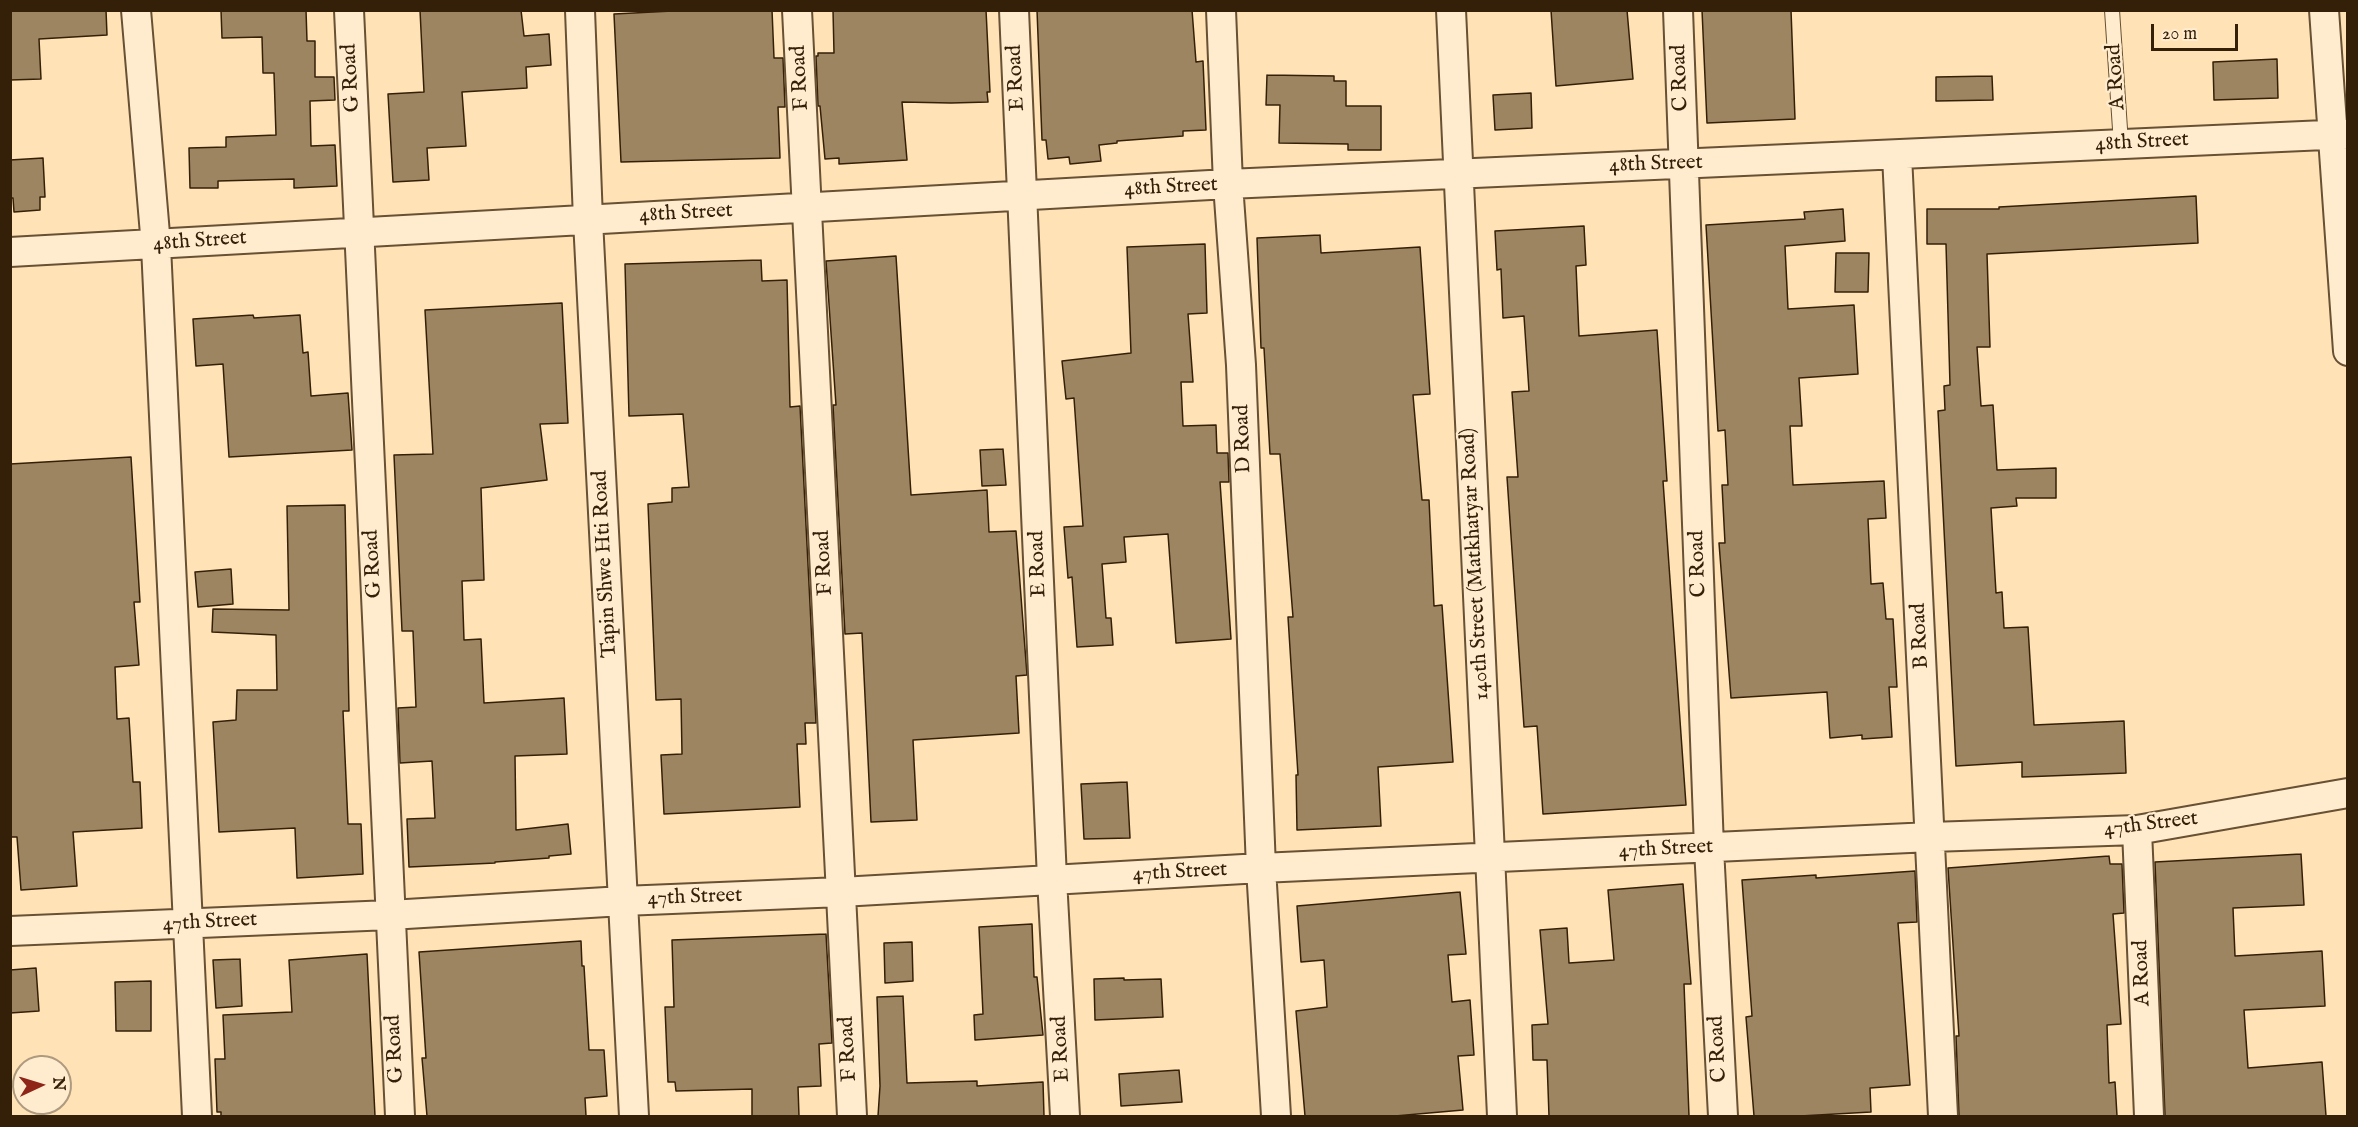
<!DOCTYPE html>
<html>
<head>
<meta charset="utf-8">
<style>
	body { margin:0 }
	#map { position:relative; width:2358px; height:1127px; overflow:hidden; background:#ffe2b5; font-family:"IM FELL English",serif }
	canvas { display:block }
	.frame { position:absolute; inset:0; border:12px solid #342008; pointer-events:none }
	.north { position:absolute; left:12px; top:1055px; width:60px; height:60px; box-sizing:border-box; background:#ffeccf; border:2px solid #ae9a7f; border-radius:50%; rotate:86deg; font-size:16px; font-weight:700; line-height:24px; text-align:center; color:#342008 }
	.north::after { content:''; display:block; margin:auto; width:21px; height:27px; background:#8f2418; clip-path:polygon(50% 0,100% 100%,50% 72%,0 100%) }
	.scale { position:absolute; left:2151px; top:24px; width:87px; height:27px; box-sizing:border-box; border:3px solid #342008; border-top:0; padding-left:8px; font-size:18px; line-height:21px; white-space:nowrap; color:#342008; -webkit-text-stroke:4px #ffeccf; paint-order:stroke }
</style>
</head>
<body>
<div id="map">
<canvas width="2358" height="1127"></canvas>
<div class="frame"></div>
<div class="north">N</div>
<div class="scale">20 m</div>
</div>
<script>
const c = document.querySelector('canvas').getContext('2d');
c.lineJoin = 'round';
function fill(path, color) { c.fillStyle = color; c.fill(path, 'evenodd'); }
const poly = rows => new Path2D(rows.map(r => 'M' + r).join(''));
function stroke(path, color, width, dash) { c.strokeStyle = color; c.lineWidth = width; c.lineCap = dash ? 'butt' : 'round'; c.setLineDash(dash || []); c.stroke(path); }
function write(font, color, halo, rows, align = 'center') {
  c.font = font + ' "IM FELL English",serif'; c.lineWidth = 4.5; c.setLineDash([]); c.textBaseline = 'middle'; c.strokeStyle = halo; c.fillStyle = color; for (const [text, x, y, turn = 0] of rows) {
    c.save(); c.translate(x, y); c.rotate((+turn || 0) * Math.PI / 180); c.textAlign = isNaN(turn) ? turn : align; if (halo) c.strokeText(text, 0, 0); c.fillText(text, 0, 0); c.restore();
  }
}
const building = poly([
	[10,10,106,10,107,35,39,39,41,79,10,80,10,10],
	[221,10,306,10,307,41,315,41,315,77,334,77,335,100,310,101,311,146,335,145,337,186,294,188,294,179,218,181,218,188,190,188,189,148,226,147,226,137,276,135,274,73,263,73,262,37,222,38,221,10],
	[420,10,521,10,524,36,549,34,551,65,526,67,527,88,462,92,466,146,427,148,429,180,393,182,388,94,424,92,420,10],
	[692,10,772,10,774,58,783,58,785,107,778,107,780,158,621,162,614,14,692,10],
	[833,10,986,10,990,92,987,92,988,102,951,103,902,102,907,160,839,164,839,158,825,159,820,106,818,106,816,56,818,56,818,53,834,53,833,10],
	[1037,10,1192,10,1196,62,1203,61,1206,130,1183,131,1183,136,1117,141,1117,143,1099,145,1101,161,1070,164,1069,157,1048,159,1046,140,1042,140,1037,10],
	[1551,10,1627,10,1633,79,1556,86,1551,10],
	[1702,10,1791,10,1795,119,1707,123,1702,10],
	[2277,59,2278,98,2214,100,2213,62,2277,59],
	[1267,75,1334,76,1334,81,1346,81,1346,106,1381,106,1381,150,1348,150,1348,144,1279,143,1280,105,1266,105,1267,75],
	[1992,76,1993,100,1936,101,1936,77,1992,76],
	[1531,93,1532,128,1495,130,1493,95,1531,93],
	[43,158,45,197,40,197,40,210,14,212,13,198,10,198,10,160,43,158],
	[2196,196,2198,243,1987,254,1990,347,1977,347,1981,406,1993,405,1997,470,2056,468,2056,498,2016,498,2017,506,1991,508,1996,593,2002,592,2004,628,2028,627,2034,725,2124,721,2126,773,2022,777,2022,762,1956,766,1938,411,1945,410,1944,386,1950,385,1946,244,1927,244,1927,209,1999,209,1999,207,2196,196],
	[1843,209,1845,241,1785,246,1788,309,1854,305,1858,374,1799,378,1802,426,1790,426,1793,485,1884,481,1886,518,1868,519,1871,584,1883,583,1886,619,1893,619,1897,687,1889,687,1892,737,1862,739,1862,735,1830,738,1827,692,1731,698,1719,543,1725,543,1722,485,1728,485,1725,430,1718,431,1706,225,1805,219,1804,212,1843,209],
	[1584,226,1586,265,1576,266,1579,336,1657,330,1667,481,1663,481,1686,805,1543,814,1537,726,1524,727,1507,477,1518,477,1512,392,1529,391,1524,316,1503,318,1501,269,1497,270,1495,231,1584,226],
	[1320,235,1321,253,1420,247,1430,394,1413,395,1422,500,1429,500,1434,606,1442,605,1453,762,1378,767,1381,826,1297,830,1296,775,1298,775,1288,617,1293,617,1280,454,1270,454,1264,348,1261,348,1257,238,1320,235],
	[1205,244,1207,313,1188,314,1193,382,1181,382,1183,426,1216,425,1217,453,1228,453,1229,482,1220,482,1231,639,1176,643,1168,534,1124,537,1126,562,1102,564,1106,618,1111,618,1113,645,1077,647,1072,577,1068,578,1064,527,1083,526,1074,398,1066,399,1062,361,1131,353,1127,247,1205,244],
	[1836,253,1869,253,1868,292,1835,292,1836,253],
	[896,256,911,495,987,490,989,532,1016,531,1027,675,1016,676,1019,733,913,740,917,820,871,822,862,633,845,634,833,405,836,405,826,261,896,256],
	[761,260,762,281,787,280,790,407,800,406,816,723,805,723,806,744,797,744,800,807,664,814,661,755,682,754,681,699,656,700,648,504,672,502,672,488,689,487,683,414,629,416,625,264,761,260],
	[562,303,568,423,540,424,547,480,481,488,484,580,462,581,464,640,481,639,484,703,564,698,567,754,515,756,516,830,568,824,571,854,549,856,549,858,495,862,495,863,409,867,407,819,435,818,432,761,400,763,398,708,416,707,413,631,402,631,394,455,433,454,425,310,562,303],
	[253,315,254,318,300,315,303,353,308,352,311,396,348,393,352,450,229,457,223,364,196,366,193,319,253,315],
	[1003,449,1006,485,982,486,980,450,1003,449],
	[131,457,140,602,134,602,139,665,115,667,117,719,129,718,133,782,140,782,142,828,73,832,77,886,21,890,17,837,10,837,10,464,131,457],
	[345,505,349,711,343,711,348,824,361,824,363,874,297,878,295,828,219,832,213,722,236,720,237,690,277,690,276,635,212,632,213,609,289,610,287,506,345,505],
	[231,569,233,604,198,607,195,572,231,569],
	[1127,782,1130,838,1084,839,1081,784,1127,782],
	[2301,854,2304,905,2233,908,2235,956,2322,951,2325,1006,2244,1010,2248,1068,2322,1062,2326,1116,2165,1116,2155,862,2301,854],
	[2109,856,2110,864,2122,864,2124,913,2113,914,2121,1024,2107,1025,2109,1083,2115,1082,2117,1116,1959,1116,1956,1036,1959,1036,1948,868,2109,856],
	[1915,871,1917,922,1898,923,1910,1085,1870,1088,1871,1112,1800,1116,1754,1116,1746,1017,1752,1016,1742,880,1816,875,1816,878,1915,871],
	[1683,884,1691,984,1684,984,1689,1116,1549,1116,1547,1060,1533,1060,1532,1025,1548,1024,1540,930,1567,928,1569,963,1614,960,1608,890,1683,884],
	[1460,892,1466,954,1448,955,1452,1002,1470,1000,1474,1055,1458,1056,1463,1110,1395,1116,1305,1116,1296,1011,1327,1007,1324,960,1301,962,1297,906,1460,892],
	[1032,924,1034,977,1037,977,1043,1035,975,1040,974,1015,983,1014,979,927,1032,924],
	[826,934,832,1043,819,1044,821,1086,798,1087,799,1116,752,1116,752,1089,676,1091,675,1082,668,1082,665,1007,674,1007,672,940,826,934],
	[581,941,582,966,584,966,589,1050,604,1050,607,1096,585,1098,586,1116,427,1116,422,1058,426,1058,419,952,581,941],
	[912,942,913,981,885,983,884,943,912,942],
	[367,954,375,1116,221,1116,221,1112,217,1112,215,1059,225,1059,223,1015,292,1012,289,960,367,954],
	[240,959,242,1006,216,1008,213,960,240,959],
	[36,968,39,1011,10,1013,10,970,36,968],
	[1124,978,1124,980,1161,979,1163,1017,1095,1020,1094,979,1124,978],
	[151,981,151,1031,116,1031,115,982,151,981],
	[903,996,907,1083,977,1081,977,1086,1043,1082,1044,1116,878,1116,880,1086,877,997,903,996],
	[1179,1070,1182,1102,1121,1106,1119,1074,1179,1070]
]);
const service = poly([
	[2112,10,2121,144]
]);
const minor = poly([
	[136,10,156,246,197,1116],
	[349,10,400,1116],
	[580,10,588,220,634,1116],
	[797,10,852,1116],
	[1014,10,1052,879,1065,1116],
	[1221,10,1228,184,1241,365,1261,868,1276,1116],
	[1451,10,1502,1116],
	[1678,10,1709,848,1723,1116],
	[2324,10,2348,351],
	[1897,155,1943,1116],
	[10,252,1228,184,2348,134],
	[2137,830,2149,1116],
	[10,931,390,915,623,901,841,892,1261,868,1931,837,2137,830,2348,793]
]);
const streetNames = [
	["A Road",2117,77,-94],
	["G Road",352,78,-93],
	["F Road",801,78,-93],
	["E Road",1017,78,-93],
	["C Road",1681,78,-92],
	["48th Street",2142,143,-3],
	["48th Street",1656,165,-2],
	["48th Street",1171,188,-3],
	["48th Street",686,214,-3],
	["48th Street",200,242,-4],
	["D Road",1244,439,-92],
	["F Road",825,563,-93],
	["G Road",374,564,-93],
	["Tapin Shwe Hti Road",606,564,-93],
	["E Road",1039,564,-92],
	["140th Street (Matkhatyar Road)",1476,564,-93],
	["C Road",1699,564,-92],
	["B Road",1921,636,-93],
	["47th Street",2151,825,-7],
	["47th Street",1666,850,-3],
	["47th Street",1180,873,-3],
	["47th Street",695,898,-2],
	["47th Street",210,923,-3],
	["A Road",2143,973,-92],
	["G Road",396,1049,-93],
	["F Road",849,1049,-93],
	["E Road",1062,1049,-93],
	["C Road",1719,1049,-93]
];
fill(building, '#9e8562');
stroke(building, '#342008', 1.5);
stroke(service, '#675033', 16);
stroke(minor, '#675033', 32);
stroke(service, '#ffeccf', 14);
stroke(minor, '#ffeccf', 28);
write('21px', '#342008', '#ffeccf', streetNames);
</script>
</body>
</html>
